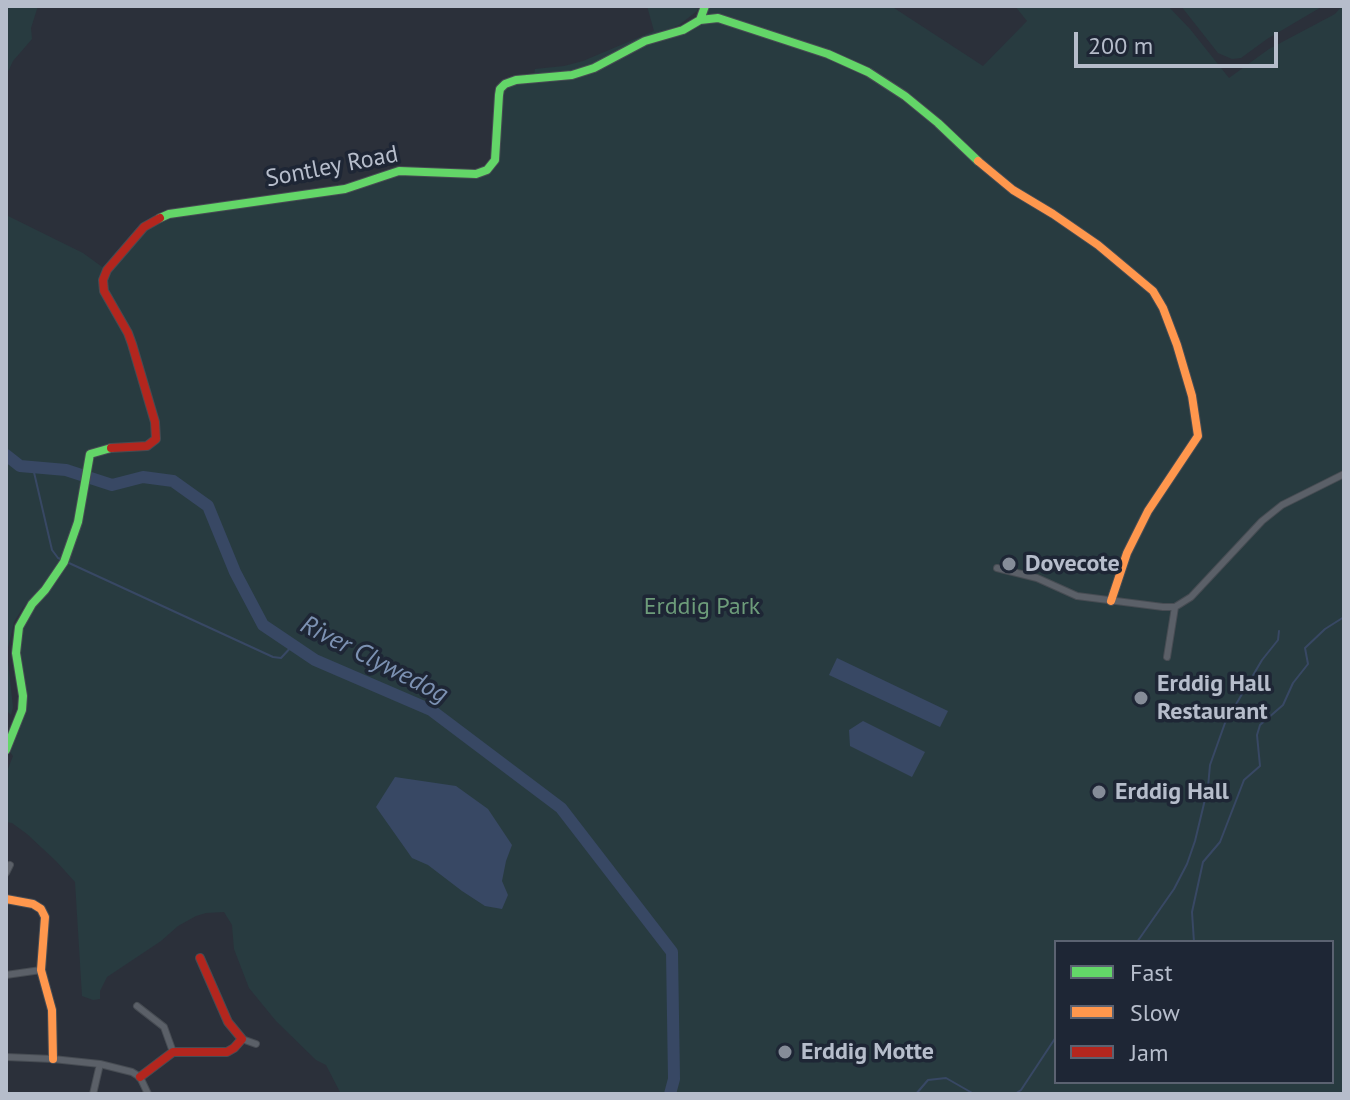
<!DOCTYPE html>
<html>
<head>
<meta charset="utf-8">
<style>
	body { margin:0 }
	#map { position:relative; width:1350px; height:1100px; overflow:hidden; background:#2b303a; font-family:"PT Sans",sans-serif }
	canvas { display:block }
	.frame { position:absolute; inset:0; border:8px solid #b6bdcb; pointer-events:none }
	.legend { position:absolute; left:1054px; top:940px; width:280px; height:144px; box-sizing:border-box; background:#1e2635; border:2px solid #5b6271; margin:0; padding:10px 14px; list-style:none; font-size:24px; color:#b6bdcb }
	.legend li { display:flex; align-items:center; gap:16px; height:40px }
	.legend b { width:40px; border:2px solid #5b6271 }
	.scale { position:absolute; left:1074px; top:32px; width:204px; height:36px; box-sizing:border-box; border:4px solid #b6bdcb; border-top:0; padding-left:10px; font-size:24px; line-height:28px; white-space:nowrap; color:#b6bdcb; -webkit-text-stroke:6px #1e2635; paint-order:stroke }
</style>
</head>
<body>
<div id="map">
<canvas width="1350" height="1100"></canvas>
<div class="frame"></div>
<ul class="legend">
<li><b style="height:10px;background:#63d668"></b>Fast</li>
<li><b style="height:10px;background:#ff974d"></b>Slow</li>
<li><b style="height:10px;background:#b3261e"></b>Jam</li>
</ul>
<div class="scale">200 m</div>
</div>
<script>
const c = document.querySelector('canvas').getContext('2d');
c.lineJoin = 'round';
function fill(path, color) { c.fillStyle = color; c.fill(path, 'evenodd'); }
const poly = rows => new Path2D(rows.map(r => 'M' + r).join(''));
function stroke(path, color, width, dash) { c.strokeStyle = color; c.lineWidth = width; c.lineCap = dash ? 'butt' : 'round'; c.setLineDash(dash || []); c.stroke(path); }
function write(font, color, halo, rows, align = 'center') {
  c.font = font + ' "PT Sans",sans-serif'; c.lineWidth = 7; c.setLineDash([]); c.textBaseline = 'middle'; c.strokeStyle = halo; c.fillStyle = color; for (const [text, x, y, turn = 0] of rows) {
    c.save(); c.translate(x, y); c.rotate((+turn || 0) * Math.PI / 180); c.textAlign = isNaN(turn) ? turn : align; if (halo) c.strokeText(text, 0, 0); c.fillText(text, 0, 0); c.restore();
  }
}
const green = poly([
	[6,6,38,6,31,28,32,39,13,61,6,76],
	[647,6,699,6,697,11,679,25,592,65,571,72,534,75,535,69,564,66,583,61,654,31],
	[704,6,891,6,983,66,1027,21,1015,6,1168,6,1190,29,1229,78,1269,49,1335,14,1342,6,1344,6,1344,1094,341,1094,326,1065,316,1060,276,1021,249,988,234,949,232,925,224,912,206,913,196,916,178,926,161,941,107,977,100,991,100,999,93,1000,82,996,75,882,56,861,27,834,12,823,6,822,6,774,13,756,7,748,22,710,16,652,19,627,64,562,76,519,63,555,47,581,22,609,14,622,7,652,13,707,11,715,6,710,6,215,83,253,105,269,103,280,144,227,169,214,345,189,399,171,476,174,495,160,499,95,505,84,572,75,700,20],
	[1056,942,1332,942,1332,1082,1056,1082],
	[1181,6,1323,6,1267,39,1241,58,1232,59,1218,53]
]);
const water = poly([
	[837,658,948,711,940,727,829,675],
	[863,721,925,752,912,777,850,746,849,730],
	[395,777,456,786,488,809,512,845,506,861,502,881,508,895,502,909,485,906,462,891,428,865,412,858,376,807]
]);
const stream = poly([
	[33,468,52,550,58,558,63,560],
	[69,563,273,657,281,658,293,645],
	[1137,942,1174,889,1187,864,1195,841,1208,787,1210,765,1225,723,1262,660,1278,640,1279,631],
	[1194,942,1192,912,1203,862,1220,842,1244,780,1260,766,1257,735,1260,725,1283,705,1293,683,1308,664,1305,648,1325,629,1344,617],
	[916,1094,928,1080,946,1078,974,1094],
	[1015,1094,1021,1090,1056,1037]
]);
const river = poly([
	[6,455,20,466,66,470,112,485,143,477,173,481,208,506,235,572,263,625,315,660,431,710,561,808,672,952,674,1079,670,1094]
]);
const street = poly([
	[997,568,1037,578,1077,596,1163,607,1175,607,1191,597,1262,521,1282,505,1344,474],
	[1167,657,1175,607],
	[6,873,10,865],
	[6,975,41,970],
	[137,1006,164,1027,173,1052],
	[242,1039,256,1044],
	[6,1057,53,1059,100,1064,132,1072,140,1077,148,1094],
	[93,1094,100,1064]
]);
const fast = poly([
	[700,20,718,18,828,54,868,72,905,96,938,123,978,161],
	[160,218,169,214,345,189,399,171,476,174,487,170,495,160,499,95,500,89,505,84,516,80,572,75,594,68,645,41,683,30,700,20,705,6],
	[6,750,22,710,23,696,16,653,19,627,32,604,45,590,64,562,78,522,90,454,111,448]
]);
const slow = poly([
	[978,161,1013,190,1053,214,1098,245,1153,291,1163,308,1177,345,1192,396,1198,436,1148,511,1127,553,1111,601],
	[6,899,33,904,41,909,45,917,41,970,52,1010,53,1059]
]);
const jam = poly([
	[111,448,147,446,156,439,155,422,132,344,128,333,104,291,103,280,107,270,144,227,160,218],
	[140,1077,173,1052,227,1052,234,1048,242,1039,228,1022,200,958]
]);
const markers = [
	[1009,564,8,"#858c98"],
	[1141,698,8,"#858c98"],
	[1099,792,8,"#858c98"],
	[785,1052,8,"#858c98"]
];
const streetNames = [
	["Sontley Road",332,167,-11]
];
const poiNames = [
	["Dovecote",1025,564],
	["Erddig Hall",1157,684],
	["Restaurant",1157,712],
	["Erddig Hall",1115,792],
	["Erddig Motte",801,1052]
];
const parkNames = [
	["Erddig Park",702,607]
];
const waterNames = [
	["River Clywedog",374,660,27]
];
fill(green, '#283b40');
fill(water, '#384864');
stroke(stream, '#384864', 2);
stroke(river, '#384864', 12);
stroke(street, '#474c53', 8);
stroke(fast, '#474c53', 10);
stroke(slow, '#474c53', 10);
stroke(jam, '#474c53', 10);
stroke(street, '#5b6068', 6);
stroke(fast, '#63d668', 8);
stroke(slow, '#ff974d', 8);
stroke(jam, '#b3261e', 8);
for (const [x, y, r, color] of markers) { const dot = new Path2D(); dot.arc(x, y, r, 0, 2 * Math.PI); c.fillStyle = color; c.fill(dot); stroke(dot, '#1e2635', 3); }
write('24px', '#b6bdcb', '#1e2635', streetNames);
write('bold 24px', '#b6bdcb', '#1e2635', poiNames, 'left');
write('24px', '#6d9c7a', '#1e2635', parkNames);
write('italic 26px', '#7c91b2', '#1e2635', waterNames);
</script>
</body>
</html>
